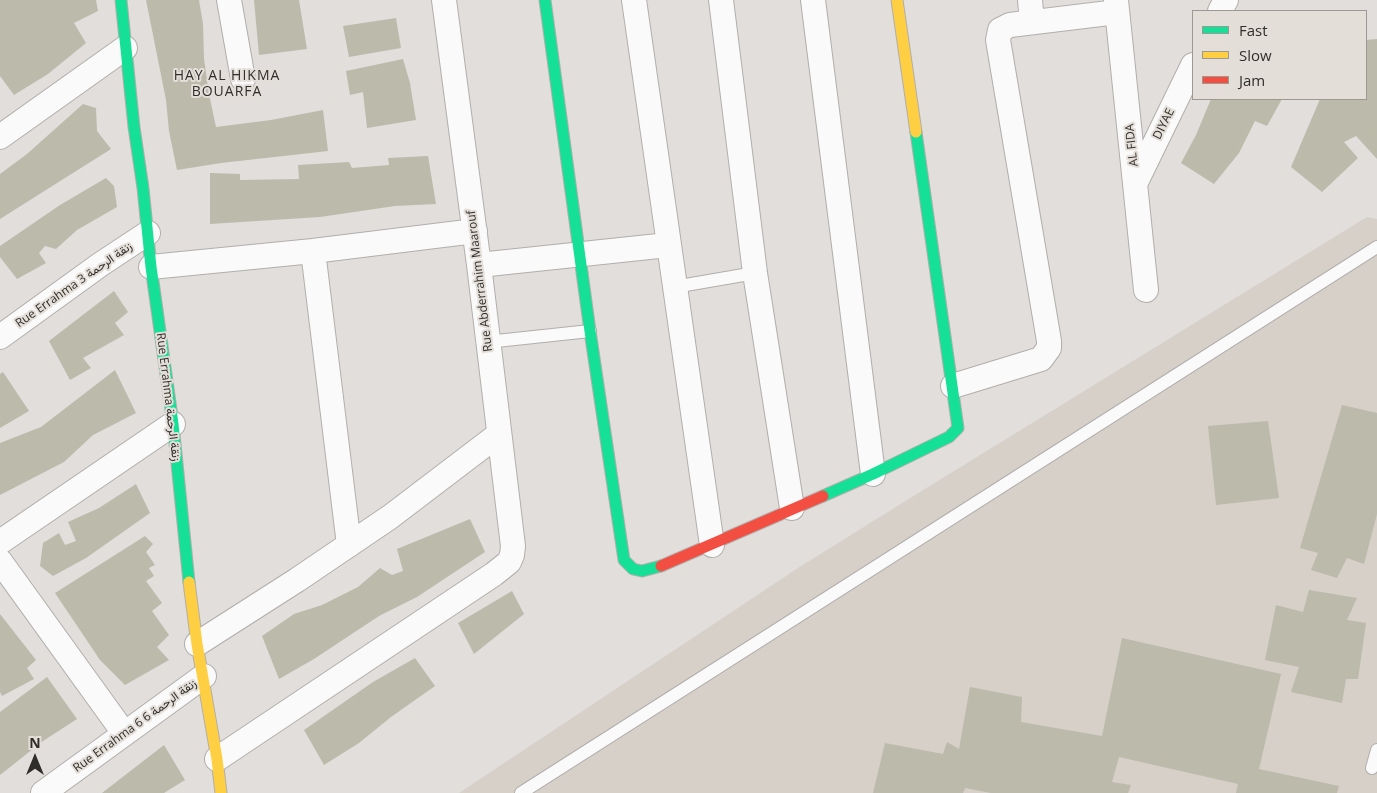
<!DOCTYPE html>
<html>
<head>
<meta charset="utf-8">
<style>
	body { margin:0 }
	#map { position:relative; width:1377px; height:793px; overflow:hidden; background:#e1dedb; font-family:"Open Sans",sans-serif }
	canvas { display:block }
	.legend { position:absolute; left:1192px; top:10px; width:175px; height:90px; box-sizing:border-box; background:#e4ded8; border:1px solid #9c9893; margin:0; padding:6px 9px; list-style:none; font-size:15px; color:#302e2b }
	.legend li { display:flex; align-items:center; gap:10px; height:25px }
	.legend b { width:25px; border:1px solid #9c9893 }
	.north { position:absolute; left:10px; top:733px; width:50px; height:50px; -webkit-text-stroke:4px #e4ded8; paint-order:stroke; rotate:0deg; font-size:14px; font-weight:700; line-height:20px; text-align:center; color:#302e2b }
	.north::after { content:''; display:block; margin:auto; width:18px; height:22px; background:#302e2b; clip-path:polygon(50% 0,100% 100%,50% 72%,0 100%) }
</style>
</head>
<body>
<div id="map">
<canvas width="1377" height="793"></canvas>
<ul class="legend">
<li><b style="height:6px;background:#16e098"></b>Fast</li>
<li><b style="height:6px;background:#ffcf43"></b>Slow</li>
<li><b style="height:6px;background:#f24e42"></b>Jam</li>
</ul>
<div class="north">N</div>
</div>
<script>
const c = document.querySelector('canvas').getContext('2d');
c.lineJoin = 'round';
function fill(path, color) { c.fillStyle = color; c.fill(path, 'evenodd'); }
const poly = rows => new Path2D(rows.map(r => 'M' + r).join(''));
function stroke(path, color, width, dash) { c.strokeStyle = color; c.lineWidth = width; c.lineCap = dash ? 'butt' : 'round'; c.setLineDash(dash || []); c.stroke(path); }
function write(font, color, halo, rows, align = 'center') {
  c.font = font + ' "Open Sans",Vazirmatn,sans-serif'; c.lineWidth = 4; c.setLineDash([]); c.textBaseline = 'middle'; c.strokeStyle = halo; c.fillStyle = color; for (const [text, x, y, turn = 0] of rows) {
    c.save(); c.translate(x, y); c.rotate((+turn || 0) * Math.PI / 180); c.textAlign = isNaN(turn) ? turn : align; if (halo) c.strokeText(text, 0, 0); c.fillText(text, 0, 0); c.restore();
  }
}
const built = poly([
	[1367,217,1377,219,1377,793,459,793,798,568,907,500]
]);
const building = poly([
	[0,0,96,0,98,11,74,23,86,43,48,74,14,95,0,76],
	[146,0,199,0,203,24,204,59,209,94,216,127,271,120,323,110,328,151,221,163,177,170,169,131,166,100],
	[254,0,299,0,307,49,259,55],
	[396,18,401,48,349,57,343,26],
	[1377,39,1377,159,1356,136,1344,142,1358,158,1322,192,1291,167,1320,99,1366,99,1366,40],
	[403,59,410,83,416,120,367,128,363,92,350,95,346,71],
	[1211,99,1282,99,1267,126,1255,121,1239,153,1214,184,1181,163,1196,135],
	[83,104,96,108,97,131,111,149,0,219,0,174,27,154],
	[428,156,436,204,395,206,320,217,210,224,210,173,240,174,240,180,299,179,298,165,349,162,352,168,389,165,388,158],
	[106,178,114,186,117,207,77,230,56,249,45,246,39,253,46,263,17,279,0,257,0,246,60,205],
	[114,291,128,312,115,323,124,335,83,358,91,368,70,380,49,341],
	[115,370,136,413,93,435,64,462,0,495,0,443,41,427],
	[3,372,29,411,0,428,0,374],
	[1342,405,1377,413,1377,514,1364,564,1347,558,1337,578,1311,570,1318,553,1300,548],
	[1268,421,1279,498,1216,505,1208,426],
	[136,484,150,513,86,558,53,576,40,566,43,543,59,533,65,545,76,541,68,522,99,508],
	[470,519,485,552,417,597,379,616,314,659,279,679,262,636,294,614,322,605,358,587,380,568,392,575,403,571,397,549],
	[145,536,153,544,146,552,155,565,149,568,154,576,146,581,162,603,152,611,169,635,157,647,169,660,125,685,100,660,55,593],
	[1309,590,1357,598,1347,620,1366,623,1358,679,1346,679,1342,703,1291,692,1299,667,1265,660,1276,605,1303,612],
	[512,591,524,614,474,654,458,623],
	[0,614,36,660,27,668,34,679,2,696,0,692],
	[1122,638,1281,674,1259,769,1339,786,1337,793,1236,793,1238,784,1119,757,1112,782,1131,785,1128,793,991,793,965,788,963,793,873,793,885,743,943,754,947,742,959,749,970,687,1022,697,1021,722,1102,736],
	[415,658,435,686,391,717,359,743,324,765,304,730,373,682],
	[47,677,77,719,43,741,0,775,0,712],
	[164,745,185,780,164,793,102,793]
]);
const lane = poly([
	[674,287,755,273],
	[487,342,590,331],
	[1372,768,1377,750],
	[521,793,1377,247]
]);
const street = poly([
	[229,0,243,79],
	[634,0,712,545],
	[721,0,755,273,792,508],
	[813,0,873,474],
	[1030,0,1032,22],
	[1116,0,1146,290],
	[1220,11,1226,0],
	[0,137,125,48],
	[1136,182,1193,65],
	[313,251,349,545],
	[479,265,668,245],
	[151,267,313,251,475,231],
	[0,337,101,264,148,233],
	[953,386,1041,359,1049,348,1049,341,998,40,1000,30,1010,25,1117,12],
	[0,542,173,424],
	[0,561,124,733],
	[197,644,297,580,390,517,499,434],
	[217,759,494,574,509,562,512,555,513,546,479,265,444,0],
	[43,793,204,676]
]);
const fast = poly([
	[121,0,134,127,143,188,151,267,173,424,189,582],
	[545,0,590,331,624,560,633,569,642,571,661,566],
	[823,496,873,474,949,437,958,428,916,132]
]);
const slow = poly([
	[897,0,916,132],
	[189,582,197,644,217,759,221,793]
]);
const jam = poly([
	[661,566,823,496]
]);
const streetNames = [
	["DIYAE",1164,124,-64],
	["AL FIDA",1132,145,-96],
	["Rue Abderrahim Maarouf",480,281,-97],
	["Rue Errahma 3 زنقة الرحمة",74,285,-35],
	["Rue Errahma زنقة الرحمة",168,397,83],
	["Rue Errahma 6 6 زنقة الرحمة",135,726,-36]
];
const neighbourhoodNames = [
	["HAY AL HIKMA",227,76],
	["BOUARFA",227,92]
];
fill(built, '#d6d0c8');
fill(building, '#bcbaab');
stroke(lane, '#b1aeac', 14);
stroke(street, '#b1aeac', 26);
stroke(fast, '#b1aeac', 13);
stroke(slow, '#b1aeac', 13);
stroke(jam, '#b1aeac', 13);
stroke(lane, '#fafafa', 12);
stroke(street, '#fafafa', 24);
stroke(fast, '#16e098', 11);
stroke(slow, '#ffcf43', 11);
stroke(jam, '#f24e42', 11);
write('12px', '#302e2b', '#e4ded8', streetNames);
c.letterSpacing = '1px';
write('14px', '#302e2b', '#e4ded8', neighbourhoodNames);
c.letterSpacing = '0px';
</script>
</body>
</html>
